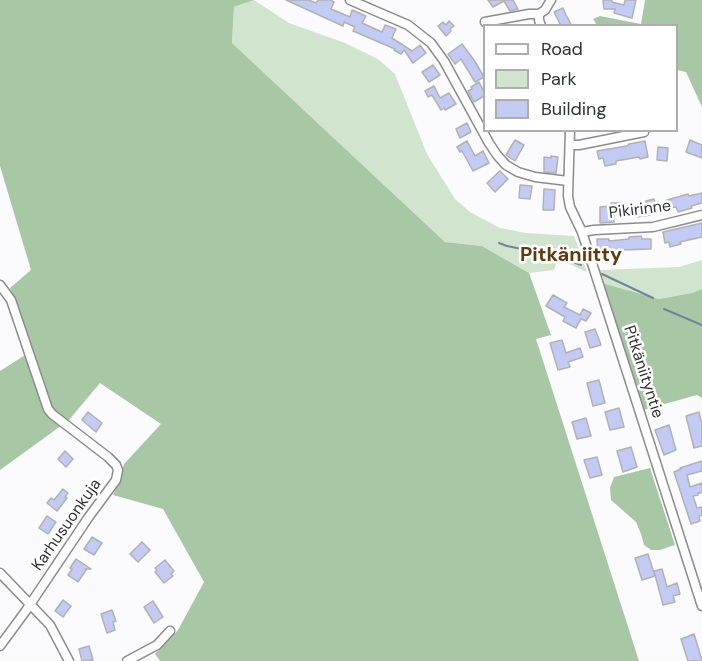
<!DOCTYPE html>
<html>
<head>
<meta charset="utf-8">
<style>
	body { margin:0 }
	#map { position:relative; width:702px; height:661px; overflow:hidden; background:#fbfbfd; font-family:"DM Sans",sans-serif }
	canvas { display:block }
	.legend { position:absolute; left:483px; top:24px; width:195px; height:108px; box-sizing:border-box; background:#fff; border:2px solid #adadad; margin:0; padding:8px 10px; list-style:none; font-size:18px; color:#313232 }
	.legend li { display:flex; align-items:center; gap:12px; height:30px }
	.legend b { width:30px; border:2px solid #adadad }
</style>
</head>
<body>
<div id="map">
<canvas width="702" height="661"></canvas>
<ul class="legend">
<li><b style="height:8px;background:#fff"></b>Road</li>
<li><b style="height:16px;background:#d1e5ce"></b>Park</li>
<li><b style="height:16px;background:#c3cbf5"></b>Building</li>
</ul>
</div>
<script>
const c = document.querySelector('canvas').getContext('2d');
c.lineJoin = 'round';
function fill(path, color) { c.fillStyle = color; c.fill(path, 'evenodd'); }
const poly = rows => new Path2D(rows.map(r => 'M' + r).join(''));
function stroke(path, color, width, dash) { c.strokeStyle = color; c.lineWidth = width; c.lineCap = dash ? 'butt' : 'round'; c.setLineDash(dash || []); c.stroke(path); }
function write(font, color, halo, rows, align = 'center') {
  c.font = font + ' "DM Sans",sans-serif'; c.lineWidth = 5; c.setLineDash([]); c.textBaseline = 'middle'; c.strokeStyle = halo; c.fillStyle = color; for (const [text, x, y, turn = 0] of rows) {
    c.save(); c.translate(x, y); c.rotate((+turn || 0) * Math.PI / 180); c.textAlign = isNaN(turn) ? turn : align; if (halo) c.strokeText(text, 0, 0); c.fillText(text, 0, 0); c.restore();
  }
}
const green = poly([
	[254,0,289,23,345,43,378,59,395,74,427,154,455,199,470,212,500,228,526,233,574,236,587,272,558,259,554,270,529,273,482,246,445,242,232,43,234,7],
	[702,260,702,289,692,293,659,299,602,283,598,270,679,267]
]);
const forest = poly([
	[0,0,254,0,234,7,232,43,445,242,482,246,529,273,551,335,536,339,639,661,160,661,155,654,178,630,204,582,163,509,113,495,119,482,124,464,161,424,100,383,69,420,0,470,0,371,33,350,10,288,31,270,0,166],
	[645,0,702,0,702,107,686,72,677,70,676,26,597,25,593,19,600,16,641,24],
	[602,283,659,299,692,293,702,289,702,398,697,395,643,410],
	[650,468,675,545,660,550,651,550,644,545,641,534,636,522,611,500,610,488,614,477]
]);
const stream = poly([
	[499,243,507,246,557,256,581,265],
	[602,274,653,298],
	[664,309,702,325]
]);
const building = poly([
	[286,0,309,0,316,3,318,0,330,0,334,2,331,9,350,17,352,10,366,16,362,23,382,32,385,25,396,29,392,38,412,51,420,45,426,53,413,63,404,50,401,54,394,50,395,49,353,31,355,27,344,22,343,26,286,0],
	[488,0,513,0,518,9,510,11,504,1,493,7,488,0],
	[603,0,612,0,612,2,624,5,625,0,636,0,632,18,614,13,615,9,604,9,603,0],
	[563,8,566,15,572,26,561,26,554,12,563,8],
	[449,21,454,26,450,29,451,31,446,36,438,26,443,22,446,25,449,21],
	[462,44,474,60,484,77,475,82,461,59,455,64,448,54,462,44],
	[433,65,440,75,429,82,422,72,433,65],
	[479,82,484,92,484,96,474,102,468,91,472,89,471,87,479,82],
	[434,86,440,98,449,93,456,104,445,110,444,108,441,110,432,95,428,97,425,91,434,86],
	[467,123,471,132,460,138,456,129,467,123],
	[515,140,524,145,515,161,506,155,515,140],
	[690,140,702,145,702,158,686,152,690,140],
	[467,141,475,156,483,151,489,163,473,171,462,151,460,152,457,147,467,141],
	[645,141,648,157,640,159,639,157,616,161,616,164,605,166,603,158,599,159,597,151,627,146,629,144,645,141],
	[658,147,668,148,667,161,657,160,658,147],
	[551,156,558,157,556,173,544,172,544,157,551,158,551,156],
	[500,171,508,179,495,192,487,183,500,171],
	[520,185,532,186,530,199,519,198,520,185],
	[544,189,555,190,554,210,543,210,544,189],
	[702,193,702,203,691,206,692,208,678,212,676,207,670,208,667,200,688,194,689,196,702,193],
	[654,199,657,211,649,212,650,215,637,217,635,208,647,206,646,201,654,199],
	[611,203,620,203,620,214,614,214,614,222,600,223,600,207,611,206,611,203],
	[702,223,702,237,680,242,681,244,670,247,669,242,665,243,663,232,702,223],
	[641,236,642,239,651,239,651,249,621,250,622,252,610,253,610,255,598,255,597,239,609,239,609,241,629,239,629,237,641,236],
	[553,295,567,303,564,307,580,315,583,309,591,313,586,321,581,319,576,328,563,321,565,317,546,306,553,295],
	[595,329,601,345,590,348,585,332,595,329],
	[562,340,566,353,580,348,583,357,568,362,570,367,558,370,550,343,562,340],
	[599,380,605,403,593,406,587,383,599,380],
	[619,408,624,427,610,430,605,412,619,408],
	[88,412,102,423,96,432,82,420,88,412],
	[699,412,702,424,702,446,694,448,686,416,699,412],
	[586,418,591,436,577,439,572,422,586,418],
	[669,425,676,450,664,455,655,430,669,425],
	[631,447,637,467,623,472,617,451,631,447],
	[65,451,73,459,66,467,58,459,65,451],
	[597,457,602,475,590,478,584,460,597,457],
	[702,461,702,471,687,475,690,487,702,483,702,493,698,493,698,495,693,496,697,508,702,507,702,515,699,516,700,521,691,524,674,472,681,469,680,468,702,461],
	[63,489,68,493,65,497,67,498,57,511,47,503,51,498,54,500,63,489],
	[47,516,56,522,48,534,39,528,47,516],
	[92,537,102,543,94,555,84,549,92,537],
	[142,542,150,550,138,562,130,554,142,542],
	[648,554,655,576,642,580,635,558,648,554],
	[76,559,91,569,85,569,86,570,78,582,68,575,72,569,70,568,76,559],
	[165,560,174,571,171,574,173,576,164,583,155,572,157,570,155,568,165,560],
	[662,569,667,587,677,583,680,594,673,596,675,602,663,605,654,571,662,569],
	[63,600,71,606,63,617,55,611,63,600],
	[153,601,163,617,154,623,144,607,153,601],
	[112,610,116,621,113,622,115,630,107,633,101,614,112,610],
	[694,634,702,660,702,661,688,661,681,639,694,634],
	[89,646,93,660,82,661,79,649,89,646]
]);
const minor = poly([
	[350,0,408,25,431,43,444,61,489,143,497,155,506,165,518,172,535,177,568,181],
	[539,14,545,10,551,0],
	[539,14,539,20,541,26],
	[485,22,529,14,539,14],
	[570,130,568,196,570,207,582,232,702,606],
	[570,145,579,145,644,132],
	[582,232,594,230,653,227,702,215],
	[0,285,11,300,48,409,52,414,108,457,116,465,118,470,116,480,88,518,25,612,0,646],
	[0,573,50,625,69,661],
	[127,661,157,645,170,631]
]);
const streetNames = [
	["Pikirinne",640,210,-7],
	["Pitkäniityntie",643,372,72],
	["Karhusuonkuja",67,525,-55]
];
const quarterNames = [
	["Pitkäniitty",571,256]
];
fill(green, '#d1e5ce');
fill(forest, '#a8c7a4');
stroke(stream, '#6e859c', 2);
fill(building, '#c3cbf5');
stroke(building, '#b2b2b3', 1.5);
stroke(minor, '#8c8c8e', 11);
stroke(minor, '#fff', 8);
write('16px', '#313232', '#fff', streetNames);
write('bold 20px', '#623a0c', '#fff', quarterNames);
</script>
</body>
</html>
